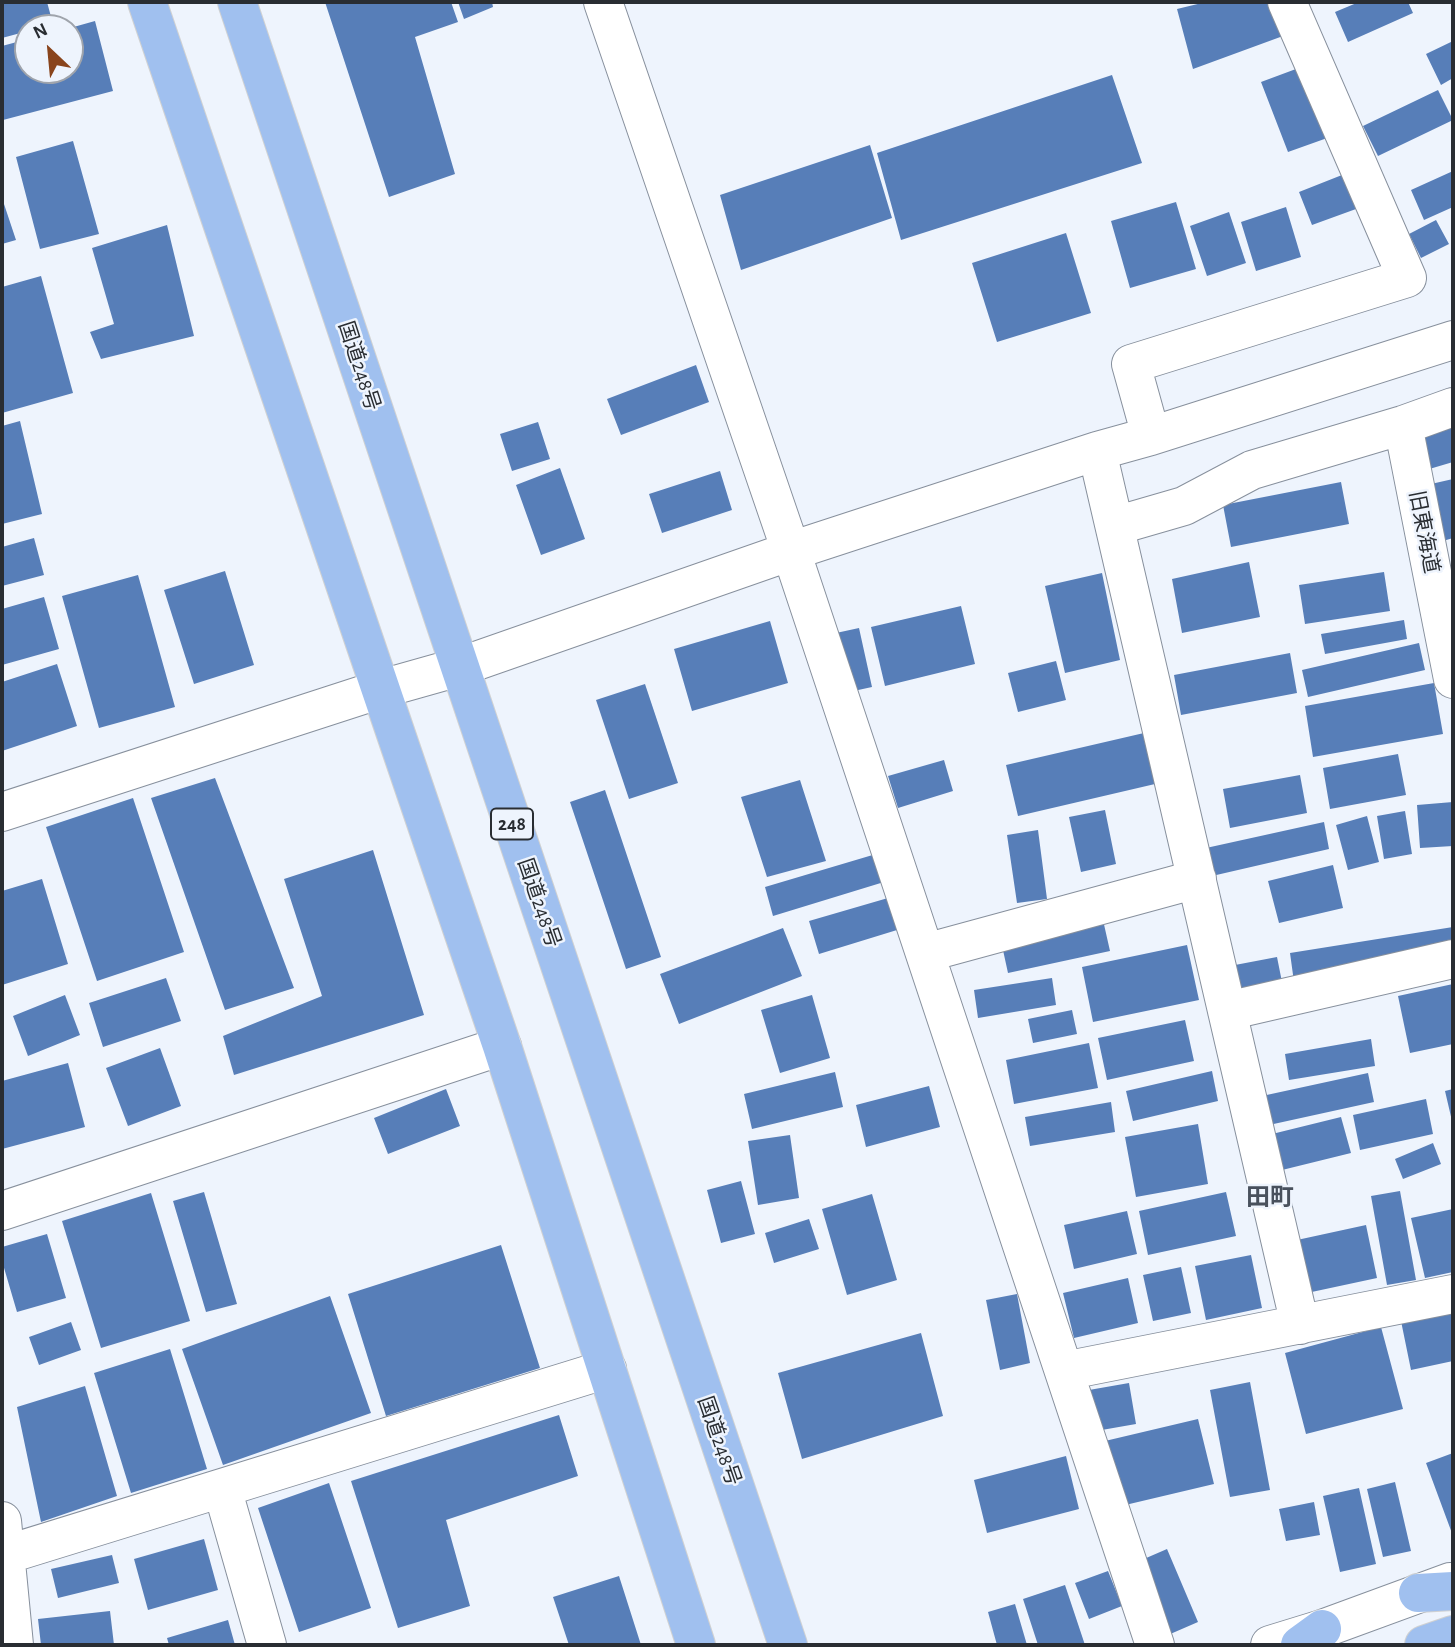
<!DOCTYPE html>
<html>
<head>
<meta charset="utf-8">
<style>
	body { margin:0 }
	#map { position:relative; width:1455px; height:1647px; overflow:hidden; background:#eef4fd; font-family:"Alegreya Sans",sans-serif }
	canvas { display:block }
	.frame { position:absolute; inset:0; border:4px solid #292d32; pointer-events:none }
	.north { position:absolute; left:14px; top:14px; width:70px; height:70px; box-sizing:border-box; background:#eef4fd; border:2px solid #9fa4ac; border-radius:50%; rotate:334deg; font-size:19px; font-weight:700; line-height:28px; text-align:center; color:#292d32 }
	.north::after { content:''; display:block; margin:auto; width:24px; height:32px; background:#89441c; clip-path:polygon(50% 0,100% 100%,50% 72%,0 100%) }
</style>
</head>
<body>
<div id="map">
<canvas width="1455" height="1647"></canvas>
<div class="frame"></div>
<div class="north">N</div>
</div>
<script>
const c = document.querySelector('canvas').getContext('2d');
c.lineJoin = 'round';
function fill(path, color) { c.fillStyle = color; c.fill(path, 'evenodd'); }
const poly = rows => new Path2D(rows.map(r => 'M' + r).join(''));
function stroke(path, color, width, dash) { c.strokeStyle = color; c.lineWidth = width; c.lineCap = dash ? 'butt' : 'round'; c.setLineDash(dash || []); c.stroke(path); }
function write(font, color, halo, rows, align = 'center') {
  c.font = font + ' "Alegreya Sans","Noto Sans JP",sans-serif'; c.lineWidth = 5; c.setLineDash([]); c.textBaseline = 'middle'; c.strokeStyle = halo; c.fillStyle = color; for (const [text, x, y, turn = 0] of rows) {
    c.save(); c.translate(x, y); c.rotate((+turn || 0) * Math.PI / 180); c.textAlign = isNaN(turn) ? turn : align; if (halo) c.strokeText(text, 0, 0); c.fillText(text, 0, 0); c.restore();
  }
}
const building = poly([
	[2,2,47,2,53,24,38,28,28,28,28,31,2,38],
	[325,2,451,2,458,22,415,37,455,174,389,197],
	[458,2,492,2,493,7,464,19],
	[1206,2,1269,2,1283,36,1193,69,1177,9],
	[1359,2,1408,2,1413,13,1348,42,1335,12],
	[95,21,113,91,3,120,2,113,2,46,28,39,28,70,70,70,70,28],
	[1453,41,1453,78,1441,85,1426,54],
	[1304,66,1330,137,1288,152,1261,82],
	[1112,75,1142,163,901,240,877,153],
	[1438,90,1453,120,1378,156,1363,126],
	[73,141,99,234,40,249,16,157],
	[870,145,892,218,741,270,720,195],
	[1453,171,1453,207,1424,220,1411,190],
	[1342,175,1356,209,1312,225,1299,192],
	[2,198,16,240,2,244],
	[1176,202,1196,269,1130,288,1111,221],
	[1286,207,1301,257,1256,271,1241,222],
	[1229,212,1246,263,1207,276,1190,226],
	[1436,220,1449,244,1421,258,1409,234],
	[167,225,194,336,101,359,90,332,114,324,92,248],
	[1066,233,1091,313,997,342,972,263],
	[41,276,73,393,2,413,2,287],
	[696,365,709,402,621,435,607,399],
	[20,421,42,514,2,524,2,426],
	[538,422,550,459,512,471,500,434],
	[1453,426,1453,462,1426,470,1416,436],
	[560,468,585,539,541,555,516,485],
	[720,471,732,510,662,533,649,494],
	[1453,479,1453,538,1443,541,1431,484],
	[1341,482,1349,524,1231,547,1223,505],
	[34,538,44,575,2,586,2,547],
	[1249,562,1260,617,1182,633,1172,579],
	[225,571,254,665,194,684,164,590],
	[1384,572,1390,611,1305,624,1299,585],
	[1102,573,1120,660,1065,673,1045,586],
	[138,575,175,707,99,728,62,596],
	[44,597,59,649,2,665,2,609],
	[961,606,975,664,885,686,871,627],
	[1404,620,1407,639,1325,654,1321,634],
	[770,621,788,683,692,711,674,649],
	[859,628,872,687,849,692,836,633],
	[1419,643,1425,670,1308,697,1302,670],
	[1290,653,1297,693,1181,715,1174,675],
	[1056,661,1066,700,1018,712,1008,673],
	[57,664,77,726,2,751,2,682],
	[1434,683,1443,734,1313,757,1305,706],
	[645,684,678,783,629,799,596,700],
	[1144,733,1155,784,1018,816,1006,765],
	[1398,754,1406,795,1330,809,1323,768],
	[944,760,953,791,898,808,888,776],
	[1300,775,1307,813,1230,828,1223,789],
	[215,778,294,988,225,1010,151,798],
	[800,780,826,861,767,877,741,797],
	[605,790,661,957,626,969,570,802],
	[133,798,184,952,97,981,46,827],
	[1453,802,1453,846,1420,848,1417,805],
	[1105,810,1116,864,1081,872,1069,817],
	[1405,811,1412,854,1384,859,1377,816],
	[1367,816,1379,862,1348,870,1336,825],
	[1324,822,1329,849,1212,876,1206,848],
	[1038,830,1047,899,1017,903,1007,835],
	[373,850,424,1015,234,1075,223,1036,322,996,284,879],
	[876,854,884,882,773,916,765,887],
	[1333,865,1343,908,1279,923,1268,881],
	[42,879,68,964,2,985,2,891],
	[888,898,897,930,819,954,809,921],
	[1103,920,1110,951,1008,973,1001,941],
	[1453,927,1453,957,1294,982,1290,953],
	[783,928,802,976,679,1024,660,974],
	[1187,945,1199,1000,1093,1022,1082,967],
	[1277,957,1283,987,1241,995,1235,965],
	[166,978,181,1021,103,1047,89,1003],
	[1052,978,1056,1005,978,1018,974,990],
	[1453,984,1453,1044,1410,1053,1398,996],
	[65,995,80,1035,28,1056,13,1016],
	[812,995,830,1058,780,1073,761,1010],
	[1072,1010,1077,1034,1033,1043,1028,1019],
	[1185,1020,1194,1061,1107,1080,1098,1038],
	[1371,1039,1375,1066,1289,1080,1285,1054],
	[1089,1043,1098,1088,1014,1104,1006,1060],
	[160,1048,181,1106,128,1126,106,1068],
	[68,1063,85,1127,2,1149,2,1081],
	[1212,1071,1218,1101,1133,1121,1126,1091],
	[835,1072,843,1107,752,1129,744,1094],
	[1368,1073,1374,1102,1269,1125,1262,1096],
	[929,1086,940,1127,866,1147,856,1105],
	[446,1089,460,1126,388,1154,374,1118],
	[1453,1089,1453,1121,1452,1121,1445,1091],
	[1426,1099,1433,1134,1360,1150,1353,1115],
	[1111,1102,1115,1132,1030,1146,1025,1117],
	[1341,1117,1351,1153,1278,1171,1268,1135],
	[1198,1124,1208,1184,1136,1197,1125,1137],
	[790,1135,799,1198,758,1205,748,1141],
	[1433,1143,1441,1164,1403,1179,1395,1159],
	[741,1181,755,1234,721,1243,707,1190],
	[1400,1191,1416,1280,1387,1285,1371,1196],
	[204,1192,237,1304,206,1312,173,1201],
	[1226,1192,1236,1236,1148,1255,1139,1211],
	[151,1193,190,1321,101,1348,62,1221],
	[872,1194,897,1280,847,1295,822,1209],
	[1453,1209,1453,1272,1425,1278,1411,1218],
	[1127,1211,1137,1254,1074,1269,1064,1225],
	[809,1219,819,1249,774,1263,765,1233],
	[1366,1225,1377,1278,1307,1293,1297,1240],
	[47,1234,66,1298,17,1312,2,1261,2,1247],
	[501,1245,540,1368,386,1416,348,1294],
	[1251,1255,1262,1308,1206,1320,1195,1266],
	[1181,1267,1191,1313,1153,1321,1143,1275],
	[1128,1278,1138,1323,1074,1338,1063,1293],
	[1017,1294,1030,1363,1000,1370,986,1300],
	[330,1296,371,1413,223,1465,182,1349],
	[1453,1309,1453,1361,1411,1370,1401,1321],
	[71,1322,81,1350,39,1365,29,1337],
	[1381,1327,1403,1409,1306,1434,1285,1353],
	[921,1333,943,1416,802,1459,778,1373],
	[170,1349,207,1469,131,1493,94,1373],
	[1250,1382,1270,1490,1230,1497,1210,1390],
	[1129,1383,1136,1424,1096,1431,1089,1390],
	[85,1386,117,1496,41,1522,17,1407],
	[559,1415,578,1476,446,1520,470,1606,398,1628,351,1481],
	[1198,1419,1214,1484,1121,1506,1105,1441],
	[1453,1453,1453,1536,1426,1463],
	[1066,1456,1079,1509,987,1533,974,1480],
	[1395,1482,1411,1551,1383,1557,1367,1489],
	[329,1483,371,1608,299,1632,258,1508],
	[1359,1488,1376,1564,1340,1572,1323,1496],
	[1314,1502,1320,1535,1286,1541,1279,1509],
	[204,1539,218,1590,148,1610,134,1559],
	[1167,1549,1198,1622,1168,1635,1137,1562],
	[112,1555,119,1583,58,1598,51,1569],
	[1108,1571,1122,1606,1089,1619,1075,1583],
	[619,1576,641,1645,569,1645,553,1597],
	[1065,1585,1085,1645,1038,1645,1023,1599],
	[1015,1604,1027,1645,997,1645,988,1612],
	[110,1611,114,1645,41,1645,38,1619],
	[228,1620,235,1645,169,1645,167,1638]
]);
const minor = poly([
	[603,2,791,551,1155,1645],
	[1403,425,1453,679],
	[1151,436,1131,364,1407,278,1287,2],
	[1097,451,1300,1325],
	[1115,526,1184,506,1252,470,1403,425,1453,407],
	[2,812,381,689,459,667,791,551,1097,451,1151,436,1453,340],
	[925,953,1197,879],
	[1227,1011,1453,959],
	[2,1211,502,1046],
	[1064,1371,1453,1294],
	[222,1488,267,1645],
	[2,1521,14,1645],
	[5,1555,607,1369],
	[1270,1645,1322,1629,1450,1582]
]);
const highway = poly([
	[147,2,502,1046,696,1645],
	[237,2,788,1645],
	[1418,1593,1453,1591],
	[1300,1645,1322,1629],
	[1424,1645,1453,1635]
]);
const shields = [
	[512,824,42]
];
const shieldNames = [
	["248",512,824]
];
const streetNames = [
	["国道248号",359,366,72],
	["旧東海道",1424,532,79],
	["国道248号",539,903,71],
	["国道248号",719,1441,71]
];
const quarterNames = [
	["田町",1270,1198]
];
fill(building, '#577eb8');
stroke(minor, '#87909d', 40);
stroke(highway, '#d0d1d2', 40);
stroke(minor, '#fff', 38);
stroke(highway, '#a0c0ef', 38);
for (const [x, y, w] of shields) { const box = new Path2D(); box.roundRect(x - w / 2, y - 15.5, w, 31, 5); c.fillStyle = '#eef4fd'; c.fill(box); stroke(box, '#292d32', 2); }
write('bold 19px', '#292d32', null, shieldNames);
write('21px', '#292d32', '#eef4fd', streetNames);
write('bold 24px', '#49515d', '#eef4fd', quarterNames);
</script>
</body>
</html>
